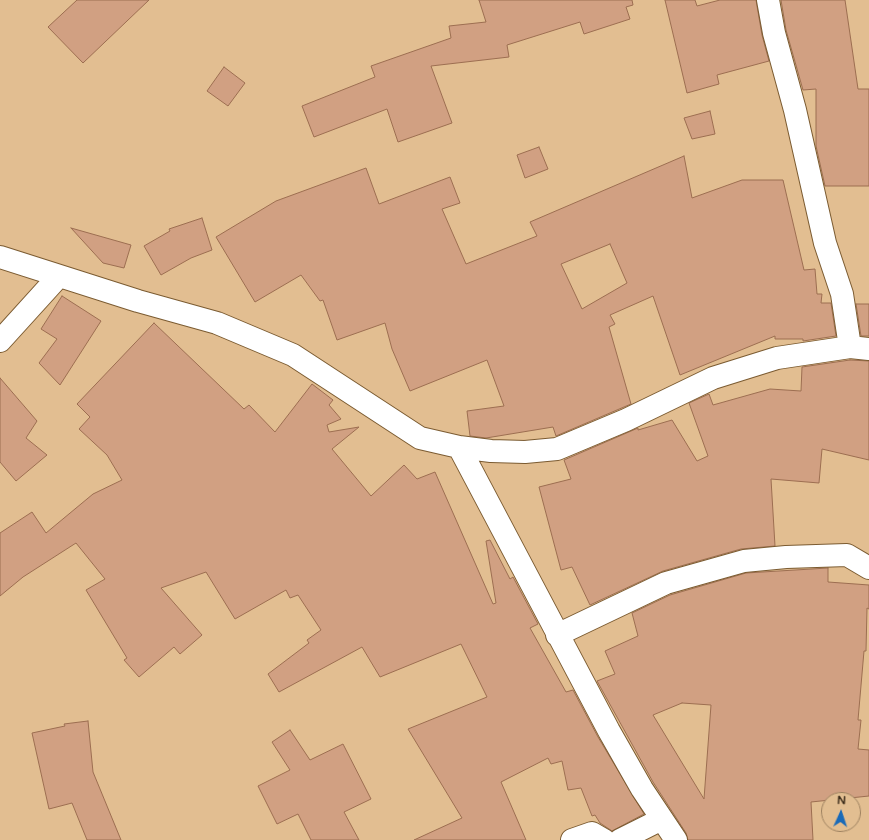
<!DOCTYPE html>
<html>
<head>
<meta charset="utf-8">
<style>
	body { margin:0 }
	#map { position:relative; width:869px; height:840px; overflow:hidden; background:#e2be91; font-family:"Varela Round",sans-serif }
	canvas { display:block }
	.north { position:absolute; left:821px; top:792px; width:40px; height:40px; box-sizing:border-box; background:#e2be91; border:1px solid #9e8260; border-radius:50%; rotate:3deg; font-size:11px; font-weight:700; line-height:16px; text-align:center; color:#372817 }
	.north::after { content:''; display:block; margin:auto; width:14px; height:18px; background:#196ab8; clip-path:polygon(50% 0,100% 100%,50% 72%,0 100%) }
</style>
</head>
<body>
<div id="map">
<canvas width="869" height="840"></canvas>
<div class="north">N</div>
</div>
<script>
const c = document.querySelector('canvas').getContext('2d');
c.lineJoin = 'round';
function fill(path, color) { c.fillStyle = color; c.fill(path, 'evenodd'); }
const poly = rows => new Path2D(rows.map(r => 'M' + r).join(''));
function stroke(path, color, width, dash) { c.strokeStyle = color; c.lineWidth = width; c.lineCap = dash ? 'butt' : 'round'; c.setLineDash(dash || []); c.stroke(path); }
const building = poly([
	[77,0,149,0,83,63,48,27,77,0],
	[479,0,632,0,633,5,626,7,630,19,584,34,580,22,507,45,509,57,431,66,452,123,398,142,387,109,314,137,302,106,375,77,371,66,451,38,449,26,486,22,479,0],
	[665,0,695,0,697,6,720,0,756,0,762,35,769,61,717,75,719,84,687,93,665,0],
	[781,0,845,0,858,89,869,89,869,186,825,186,816,146,816,89,803,90,786,30,781,0],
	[224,67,245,83,228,106,207,91,224,67],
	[710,111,715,134,692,139,684,118,710,111],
	[539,147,548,169,525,178,517,155,539,147],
	[684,156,692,198,742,180,783,180,804,270,815,269,817,294,822,294,821,303,831,303,836,336,803,341,803,339,775,339,775,336,680,375,653,296,610,315,615,324,609,327,631,404,556,436,553,427,486,438,470,436,467,411,504,406,487,360,410,391,392,349,385,323,337,340,323,300,320,301,301,275,255,302,216,237,276,201,366,168,379,204,450,177,460,203,442,209,466,264,537,236,530,222,684,156],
	[610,244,627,283,582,309,561,264,610,244],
	[202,218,212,250,191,258,161,275,144,246,170,231,169,229,202,218],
	[71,228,131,245,124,268,103,263,71,228],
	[62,296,101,321,60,385,39,363,57,339,41,329,62,296],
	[856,304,869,304,869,336,861,336,856,304],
	[154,323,244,409,249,405,275,432,312,384,333,400,329,405,341,419,327,425,329,432,359,427,332,449,371,496,404,465,417,479,435,472,493,604,496,603,486,541,490,540,510,579,513,577,538,624,530,628,566,692,573,690,598,737,644,814,612,831,600,823,595,815,592,816,581,788,568,790,562,761,551,764,548,758,501,782,526,840,414,840,462,818,408,729,487,697,461,644,380,677,362,647,279,692,268,674,309,643,307,640,321,630,298,595,290,598,286,590,235,619,206,572,161,588,202,635,180,654,174,647,139,677,124,660,127,658,86,590,105,579,76,543,23,577,0,596,0,533,32,512,46,533,93,494,122,480,107,455,79,429,90,417,77,404,154,323],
	[850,360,869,361,869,460,822,449,819,483,771,479,775,546,741,549,663,571,590,605,572,567,561,570,539,487,571,479,564,460,638,428,638,430,672,420,697,461,708,456,689,403,709,394,713,405,770,389,801,391,802,367,850,360],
	[0,378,37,421,26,438,47,455,16,481,0,462,0,378],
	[828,568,828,582,869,585,869,609,867,608,866,651,864,651,858,720,861,720,858,749,869,750,869,796,811,802,813,840,688,840,686,833,653,782,597,681,615,674,605,651,638,636,632,613,670,595,746,573,828,568],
	[682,703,711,705,704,799,653,715,682,703],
	[88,721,93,772,121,840,87,840,72,803,49,809,32,733,65,726,64,724,88,721],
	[290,730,310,760,343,744,371,799,344,812,359,840,311,840,298,814,277,824,258,786,290,770,272,742,290,730]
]);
const minor = poly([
	[768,0,774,33,795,110,825,243,842,294,850,347],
	[0,257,138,301,217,323,293,355,420,438,459,447,491,451,525,452,557,449,626,420,713,378,777,358,850,347,869,349],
	[0,341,59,276],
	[459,447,609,731,642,789,676,840],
	[557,635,666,583,744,561,786,557,847,555,869,568],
	[572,840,592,833,604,840],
	[620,840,662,819]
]);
fill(building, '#d1a082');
stroke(building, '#9c6e51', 1);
stroke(minor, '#7b5b31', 24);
stroke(minor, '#fff', 22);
</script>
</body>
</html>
